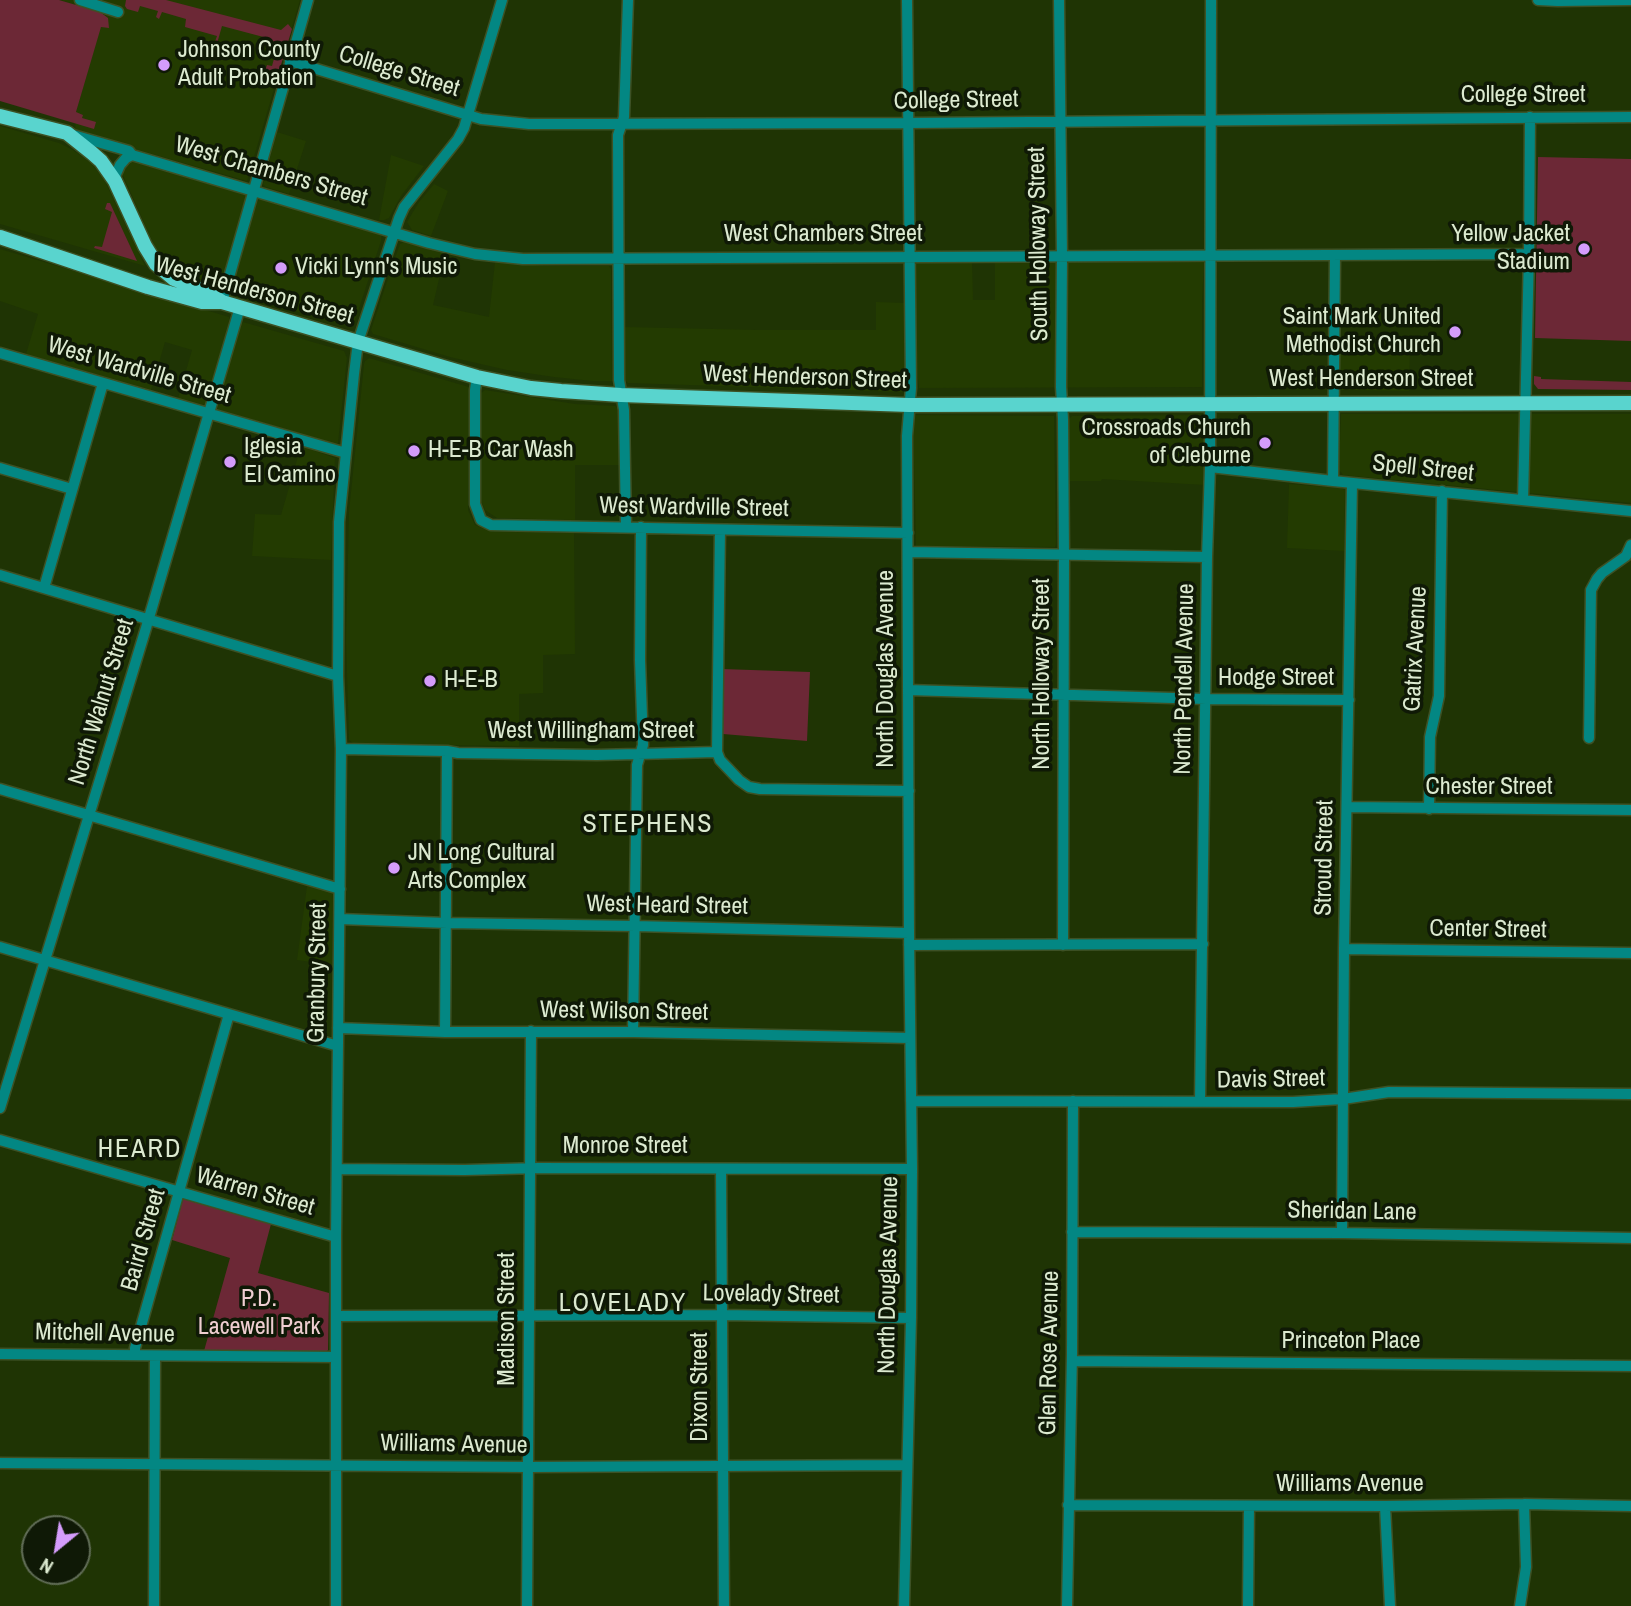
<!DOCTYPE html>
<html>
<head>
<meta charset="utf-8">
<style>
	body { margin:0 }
	#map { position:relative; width:1631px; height:1606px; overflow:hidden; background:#1f3404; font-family:"Archivo Narrow",sans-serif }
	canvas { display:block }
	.north { position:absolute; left:21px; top:1515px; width:70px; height:70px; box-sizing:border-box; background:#0f1906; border:2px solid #616d57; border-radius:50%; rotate:210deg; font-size:19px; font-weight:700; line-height:28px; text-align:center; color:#dcead0 }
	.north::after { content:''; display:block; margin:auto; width:24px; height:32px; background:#d49cfb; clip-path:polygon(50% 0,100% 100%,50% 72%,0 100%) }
</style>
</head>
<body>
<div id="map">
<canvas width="1631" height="1606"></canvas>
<div class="north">N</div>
</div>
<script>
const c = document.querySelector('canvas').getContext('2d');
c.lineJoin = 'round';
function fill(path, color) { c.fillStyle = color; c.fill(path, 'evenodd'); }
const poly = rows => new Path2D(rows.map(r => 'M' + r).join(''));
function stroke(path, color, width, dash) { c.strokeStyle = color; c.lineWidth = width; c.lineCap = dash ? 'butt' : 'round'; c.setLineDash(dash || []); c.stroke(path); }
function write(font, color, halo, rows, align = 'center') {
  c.font = font + ' "Archivo Narrow",sans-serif'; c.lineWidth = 7; c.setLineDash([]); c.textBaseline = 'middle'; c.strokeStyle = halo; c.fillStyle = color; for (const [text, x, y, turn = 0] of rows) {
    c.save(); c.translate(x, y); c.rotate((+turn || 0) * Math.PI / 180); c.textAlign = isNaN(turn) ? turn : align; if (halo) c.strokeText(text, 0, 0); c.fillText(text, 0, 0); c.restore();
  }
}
const built = poly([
	[60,0,300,0,247,181,85,135,75,129,76,112,104,14],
	[0,126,59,143,73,150,90,162,104,179,145,266,0,224],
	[277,132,306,141,289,194,266,187,263,184],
	[391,155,424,166,401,196,389,218,384,220,379,220],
	[130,161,245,195,246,198,220,287,216,288,187,278,177,271,160,254,153,243,121,171],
	[434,184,448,191,431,236,412,230,407,222,419,202],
	[262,199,375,232,381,236,381,241,354,324,351,327,233,293,231,291,257,202,259,200],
	[405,241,445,253,433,305,489,317,495,262,547,266,609,266,611,269,612,381,593,381,554,377,507,370,450,357,373,334,371,330,392,266,400,244],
	[0,249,229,317,230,321,205,404,203,405,178,398,192,350,165,342,151,390,26,354,38,314,0,301],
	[972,261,973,300,995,300,995,262,1204,262,1202,302,1202,387,919,388,916,361,916,264,917,262],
	[876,302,905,303,906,388,902,392,628,383,625,380,625,327,758,330,876,330],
	[243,322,344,351,347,358,338,443,335,444,217,409,240,325],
	[1339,348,1410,349,1409,391,1342,390,1339,387],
	[369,358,469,387,468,510,475,525,488,530,574,533,575,654,543,655,543,693,519,694,519,746,354,744,349,740,346,639,349,512,364,364,365,361],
	[485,390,575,404,615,406,619,408,622,465,575,465,575,520,497,518,485,510,480,499,481,393],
	[1341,414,1631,414,1631,503,1343,475,1339,470],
	[913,415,1054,416,1056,544,1055,547,916,546],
	[1202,415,1206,417,1205,485,1102,479,1101,481,1068,481,1068,420,1072,416],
	[301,446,335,458,331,560,252,556,255,514,281,515],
	[1289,484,1340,488,1345,490,1344,551,1287,548],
	[307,886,331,892,333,895,332,965,297,960]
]);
const green = poly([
	[0,0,59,0,100,12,108,18,109,28,101,27,76,112,83,115,82,118,96,122,94,129,0,101],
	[126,0,166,0,281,30,288,24,292,29,277,78,264,74,267,65,272,66,278,44,271,41,271,39,222,26,214,54,211,53,217,36,185,27,186,19,162,12,159,19,156,17,158,11,140,6,138,12,127,9,125,6],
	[1538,157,1631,159,1631,341,1535,338],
	[107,203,110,203,137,261,94,248,95,246,102,247,112,212,105,209],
	[1534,376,1541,377,1541,379,1631,382,1631,390,1538,389,1534,384],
	[722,669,810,672,807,741,723,734,721,729],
	[183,1199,271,1224,258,1273,329,1293,328,1350,326,1352,204,1351,230,1258,172,1240]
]);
const minor = poly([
	[80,0,118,12],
	[1059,0,1062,257,1061,387,1063,419,1064,555,1063,945],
	[1538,0,1558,1,1631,0],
	[290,61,481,119,529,124,909,123,1631,117],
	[73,135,129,151,132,155,429,243,475,254,523,259,1529,254],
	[115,181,116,174,120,165,126,158,132,155],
	[222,302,308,0],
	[0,353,346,453],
	[477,377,475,390,475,504,481,520,491,525,908,533],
	[1210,467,1333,481,1631,511],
	[0,468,72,489],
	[1333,481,1335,256],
	[1523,500,1529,254,1530,117],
	[626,527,624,410,619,380,618,135,624,117,628,0],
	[908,552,1207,557],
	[0,575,338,676],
	[44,588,103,383],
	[908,690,1206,699,1349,700],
	[1589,738,1591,590,1597,579,1602,573,1626,556,1631,545],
	[341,749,447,751,458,753,597,755,717,752,720,760,739,780,749,787,760,789,909,791],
	[717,752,720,530],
	[0,789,340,889],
	[1347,807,1631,810],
	[1429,809,1430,737,1439,696,1442,491],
	[340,919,447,923,635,926,909,933],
	[909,945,1203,944],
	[0,947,338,1046],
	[1344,949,1631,953],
	[338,1028,445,1032,633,1032,910,1038],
	[445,1032,447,751],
	[633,1032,637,765,643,745,640,660,641,527],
	[911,1101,1293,1102,1343,1099,1389,1092,1631,1094],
	[1200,1102,1207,557,1210,467,1211,0],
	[0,1108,146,628,240,307],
	[0,1140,336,1237],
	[338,1169,465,1170,538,1168,912,1169],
	[721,1169,724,1606],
	[1072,1232,1342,1233,1631,1238],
	[1342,1233,1344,949,1352,483],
	[336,1316,722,1315,911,1318],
	[0,1354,336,1357],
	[135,1355,135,1348,229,1014],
	[1072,1361,1631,1366],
	[0,1463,528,1467,907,1465],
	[1068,1505,1385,1506,1524,1504,1631,1506],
	[1385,1506,1390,1606],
	[154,1606,155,1356],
	[336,1606,336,1237,341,749,338,676,339,522,354,374,358,342,399,218,404,207,458,139,464,128,502,0],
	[527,1606,531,1031],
	[904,1606,911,1318,912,1169,909,933,907,436,911,388,907,0],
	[1067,1606,1072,1354,1073,1101],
	[1248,1606,1249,1506],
	[1520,1606,1526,1567,1524,1504]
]);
const major = poly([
	[0,116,67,133,92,153,101,161,115,181,145,246,156,264,174,279,204,291,221,301],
	[0,237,148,287,202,302,222,302,477,377,531,388,561,391,621,395,909,405,1631,403]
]);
const markers = [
	[164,65,7,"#d49cfb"],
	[1584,249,7,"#d49cfb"],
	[281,268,7,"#d49cfb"],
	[1455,332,7,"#d49cfb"],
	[1265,443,7,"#d49cfb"],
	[414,451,7,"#d49cfb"],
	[230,462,7,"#d49cfb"],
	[430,681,7,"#d49cfb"],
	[394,868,7,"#d49cfb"]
];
const poiNames = [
	["Johnson County",178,51],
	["Adult Probation",178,79],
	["Yellow Jacket",1570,235,"right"],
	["Stadium",1570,263,"right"],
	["Vicki Lynn's Music",295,268],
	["Saint Mark United",1441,318,"right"],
	["Methodist Church",1441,346,"right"],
	["Crossroads Church",1251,429,"right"],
	["of Cleburne",1251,457,"right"],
	["Iglesia",244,448],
	["El Camino",244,476],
	["H-E-B Car Wash",428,451],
	["H-E-B",444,681],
	["JN Long Cultural",408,854],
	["Arts Complex",408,882]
];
const streetNames = [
	["College Street",399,72,17],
	["College Street",1523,96],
	["College Street",956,101,-1],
	["West Chambers Street",271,172,16],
	["West Chambers Street",823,235],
	["South Holloway Street",1039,244,-91],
	["West Henderson Street",254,291,15],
	["West Wardville Street",139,371,16],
	["West Henderson Street",805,378,2],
	["West Henderson Street",1371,380],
	["Spell Street",1423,469,6],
	["West Wardville Street",694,508,1],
	["Gatrix Avenue",1416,649,-87],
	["North Douglas Avenue",887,669,-90],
	["North Holloway Street",1043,674,-90],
	["North Pendell Avenue",1185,679,-89],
	["Hodge Street",1276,679],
	["North Walnut Street",102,702,-73],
	["West Willingham Street",591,732],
	["Chester Street",1489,788],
	["Stroud Street",1325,858,-89],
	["West Heard Street",667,906,1],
	["Center Street",1488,930,1],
	["Granbury Street",318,973,-89],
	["West Wilson Street",624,1012,1],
	["Davis Street",1271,1080,-1],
	["Monroe Street",625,1147],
	["Warren Street",255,1192,16],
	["Sheridan Lane",1352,1212,1],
	["Baird Street",144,1240,-74],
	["North Douglas Avenue",889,1275,-89],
	["Lovelady Street",771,1295,1],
	["Madison Street",508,1319,-90],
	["Mitchell Avenue",105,1334,1],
	["Princeton Place",1351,1342],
	["Glen Rose Avenue",1050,1353,-89],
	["Dixon Street",701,1387,-90],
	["Williams Avenue",454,1445,1],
	["Williams Avenue",1350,1485]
];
const parkNames = [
	["P.D.",259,1300],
	["Lacewell Park",259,1328]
];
const neighbourhoodNames = [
	["STEPHENS",648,825],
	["HEARD",140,1150],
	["LOVELADY",623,1304]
];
fill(built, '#233b01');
fill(green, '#6c2836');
stroke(minor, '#3d5125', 13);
stroke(major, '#3d5125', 17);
stroke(minor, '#038783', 10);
stroke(major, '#59d4ce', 14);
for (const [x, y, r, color] of markers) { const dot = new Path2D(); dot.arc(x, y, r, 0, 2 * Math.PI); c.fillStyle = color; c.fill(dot); stroke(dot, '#0f1906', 2.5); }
write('24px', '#dcead0', '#0f1906', poiNames, 'left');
write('24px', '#dcead0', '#0f1906', streetNames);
write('24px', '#efced1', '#0f1906', parkNames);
c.letterSpacing = '2px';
write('26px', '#dcead0', '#0f1906', neighbourhoodNames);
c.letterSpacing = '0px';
</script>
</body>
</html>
